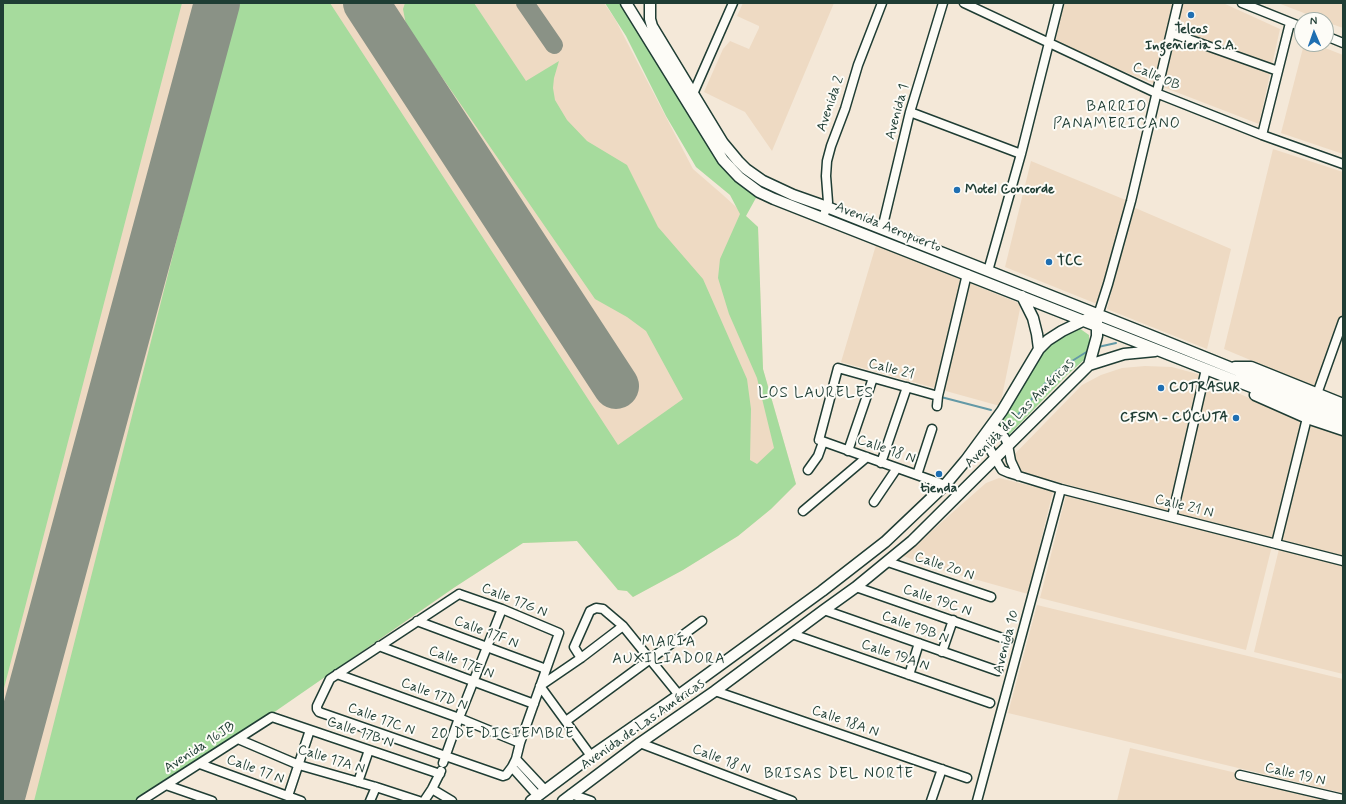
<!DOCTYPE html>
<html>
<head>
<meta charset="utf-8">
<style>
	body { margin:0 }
	#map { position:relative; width:1346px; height:804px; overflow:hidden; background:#f4e8d8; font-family:Mynerve,sans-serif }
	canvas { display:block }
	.frame { position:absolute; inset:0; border:4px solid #1f3d34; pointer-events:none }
	.north { position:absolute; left:1294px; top:12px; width:40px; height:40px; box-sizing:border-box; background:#fdfcf7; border:1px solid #a4b0a9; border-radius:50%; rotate:358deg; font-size:11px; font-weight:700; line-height:16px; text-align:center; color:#1f3d34 }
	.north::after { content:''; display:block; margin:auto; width:14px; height:18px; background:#1f6fb2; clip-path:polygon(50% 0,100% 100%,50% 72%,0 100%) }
</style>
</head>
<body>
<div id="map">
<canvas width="1346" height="804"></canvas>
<div class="frame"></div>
<div class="north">N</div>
</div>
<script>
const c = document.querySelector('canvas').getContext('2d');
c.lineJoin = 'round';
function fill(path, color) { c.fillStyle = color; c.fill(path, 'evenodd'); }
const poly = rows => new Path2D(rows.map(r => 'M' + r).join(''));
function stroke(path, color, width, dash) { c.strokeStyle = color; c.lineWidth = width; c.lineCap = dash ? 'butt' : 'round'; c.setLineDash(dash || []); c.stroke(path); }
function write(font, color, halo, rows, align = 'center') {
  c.font = font + ' Mynerve,sans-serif'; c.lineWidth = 4; c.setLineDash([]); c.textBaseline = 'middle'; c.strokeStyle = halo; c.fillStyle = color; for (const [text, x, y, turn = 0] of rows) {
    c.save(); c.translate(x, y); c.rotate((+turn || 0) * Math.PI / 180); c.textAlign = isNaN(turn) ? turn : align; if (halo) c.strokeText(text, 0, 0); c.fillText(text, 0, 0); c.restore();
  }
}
const built = poly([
	[3,3,604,3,615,19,693,169,723,195,758,227,763,369,796,484,771,509,738,536,683,570,633,597,627,591,618,590,577,541,523,543,455,587,358,655,139,801,3,801],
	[743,3,834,3,772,151,745,112,704,92,723,49,730,41,749,49,759,28,759,26,737,16],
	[1061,3,1223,3,1280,29,1259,124,1049,43],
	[1278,3,1343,3,1343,28,1326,22,1326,20,1322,20],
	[1304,44,1315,44,1343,55,1343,154,1281,133],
	[1273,149,1343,172,1343,314,1317,388,1224,349],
	[1031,161,1128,201,1097,304,1005,267],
	[1133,207,1231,249,1207,349,1107,309],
	[876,245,1021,304,1000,406,841,362],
	[1145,366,1172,367,1201,375,1169,512,1002,467,1082,385,1101,375,1122,368],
	[1208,380,1302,421,1274,539,1177,513],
	[1310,423,1343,436,1343,557,1282,540],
	[999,478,1053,491,1028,594,945,571,903,556,986,483],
	[1066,495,1272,546,1246,650,1040,598],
	[1279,549,1343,565,1343,674,1254,652],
	[1037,605,1343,679,1343,793,1008,713],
	[1130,748,1343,798,1343,801,1117,801]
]);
const green = poly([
	[3,3,182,3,3,692],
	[237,3,330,3,618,445,683,399,646,331,627,317,595,299,406,25,403,9,405,3,474,3,526,81,559,61,554,78,553,88,555,100,567,120,587,141,627,165,658,227,703,279,747,379,751,409,750,460,757,464,774,448,757,378,729,314,718,278,720,259,740,214,730,195,696,167,666,116,626,36,605,3,625,3,634,16,721,166,739,184,757,196,746,216,758,227,763,369,796,484,771,509,738,536,683,570,633,597,627,591,618,590,577,541,523,543,455,587,260,722,139,801,34,801],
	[1079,328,1089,335,1089,348,1084,360,1067,375,1007,437,999,427,1000,416,1037,356,1062,335]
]);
const stream = poly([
	[1098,347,1116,343],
	[941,397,991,410],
	[1016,417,1056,371,1088,351]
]);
const taxiway = poly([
	[525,3,554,45],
	[381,27,381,3]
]);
const runway = poly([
	[366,3,616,386],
	[3,793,217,3]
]);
const minor = poly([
	[964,3,1156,93,1262,135,1343,164],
	[1242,3,1302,27],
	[1171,33,1278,71],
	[1326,36,1343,43],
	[693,94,733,3],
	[910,112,1021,154],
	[1262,135,1290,23],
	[823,218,828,202,826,176,827,161,831,146,845,109,858,65,882,3],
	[882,229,910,112,943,3],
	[988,271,1021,154,1059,3],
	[1097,314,1100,309,1108,284,1131,201,1178,3],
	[1317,394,1343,321],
	[938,396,838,368,819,440,945,485],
	[937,406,938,396,967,274],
	[992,426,1001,432,1005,438,1008,445,1011,461,1018,476],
	[983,437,999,465,1002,470,1009,473,1061,489,1343,561],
	[848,451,873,378],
	[881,463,907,387],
	[808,470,818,456,823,442],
	[917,475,932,429],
	[874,502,897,468],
	[803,511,867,457],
	[1172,517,1206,369],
	[1276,544,1307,418],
	[888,562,991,597],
	[856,587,1008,640],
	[459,594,502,609,559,633,520,743,516,759,512,767,506,775,503,776,319,712,317,709,317,706,330,679,459,594],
	[824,610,998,671],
	[417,621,546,669],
	[792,634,990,703],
	[379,646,534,704],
	[942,652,953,620],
	[581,658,574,647,590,611,596,608,603,609,623,626,679,695],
	[337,674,459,718,520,743],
	[909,675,919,643],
	[715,691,967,778],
	[566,721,702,621],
	[238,739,299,765,376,787,419,801],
	[640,743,792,801],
	[591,756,540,686,581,658,623,626],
	[516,759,545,790],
	[443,763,459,718,502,609],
	[200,764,301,801],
	[512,767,538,796],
	[1240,775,1343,799],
	[358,782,369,750],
	[166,785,212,801],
	[432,789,452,801],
	[571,794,591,801],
	[288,796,310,730],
	[141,801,272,717,440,774],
	[370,801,376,787],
	[424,801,432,789,441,771],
	[931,801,942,769],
	[977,801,1061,489]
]);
const major = poly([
	[626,3,723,160,739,177,759,192,774,199,1343,423],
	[650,3,650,19,652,26,723,143,738,161,746,169,763,181,793,195,827,207,1147,334,1343,413],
	[1022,296,1033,318,1037,334,1039,349],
	[1089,365,1124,354,1155,351],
	[1235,367,1251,367,1343,404],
	[1255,395,1307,418,1343,430],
	[531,801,591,756,679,695,822,591,885,542,945,485,966,460,1002,411,1039,349,1048,340,1062,331,1097,314,1097,336,1089,365,912,541,856,587,824,610,715,691,640,743,563,801]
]);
const markers = [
	[1191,15,4,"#1f6fb2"],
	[957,190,4,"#1f6fb2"],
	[1049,262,4,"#1f6fb2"],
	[1161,388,4,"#1f6fb2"],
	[1236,418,4,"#1f6fb2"],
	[939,474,4,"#1f6fb2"]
];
const poiNames = [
	["Telcos",1191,30,"center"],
	["Ingenieria S.A.",1191,46,"center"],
	["Motel Concorde",965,190],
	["TCC",1057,262],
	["COTRASUR",1169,388],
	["CFSM - CÚCUTA",1228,418,"right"],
	["tienda",939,489,"center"]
];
const streetNames = [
	["Calle 0B",1156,77,24],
	["Avenida 2",831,104,-71],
	["Avenida 1",898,112,-75],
	["Avenida Aeropuerto",888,228,22],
	["Calle 21",891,370,15],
	["Avenida de Las Américas",1020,414,-45],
	["Calle 18 N",886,450,19],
	["Calle 21 N",1184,507,14],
	["Calle 20 N",944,567,19],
	["Calle 17G N",514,601,22],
	["Calle 19C N",937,601,19],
	["Calle 19B N",915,628,20],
	["Calle 17F N",486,633,21],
	["Avenida 10",1007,642,-75],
	["Calle 19A N",895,656,19],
	["Calle 17E N",461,663,21],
	["Calle 17D N",434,695,20],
	["Calle 17C N",381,720,20],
	["Calle 18A N",845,722,19],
	["Avenida de Las Américas",643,725,-35],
	["Calle 17B N",360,733,19],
	["Avenida 16JB",200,748,-33],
	["Calle 17A N",331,760,17],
	["Calle 18 N",721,760,21],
	["Calle 17 N",255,770,20],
	["Calle 19 N",1295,775,13]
];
const neighbourhoodNames = [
	["BARRIO",1117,108],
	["PANAMERICANO",1117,125],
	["LOS LAURELES",816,394],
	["MARÍA",669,643],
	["AUXILIADORA",669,660],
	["20 DE DICIEMBRE",503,735],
	["BRISAS DEL NORTE",839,775]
];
fill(built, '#eedac3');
fill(green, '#a6db9d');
stroke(stream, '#6399a6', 2);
stroke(taxiway, '#8a9286', 18);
stroke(runway, '#8a9286', 46);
stroke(minor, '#1f3d34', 11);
stroke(major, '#1f3d34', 13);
stroke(minor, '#fdfcf7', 8);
stroke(major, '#fdfcf7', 10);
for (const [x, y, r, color] of markers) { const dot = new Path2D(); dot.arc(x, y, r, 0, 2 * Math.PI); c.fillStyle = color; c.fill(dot); stroke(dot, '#fdfcf7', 1.5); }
write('bold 14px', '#1f3d34', '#fdfcf7', poiNames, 'left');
write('14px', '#1f3d34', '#fdfcf7', streetNames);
c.letterSpacing = '1px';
write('15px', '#1f3d34', '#fdfcf7', neighbourhoodNames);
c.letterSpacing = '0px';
</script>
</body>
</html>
